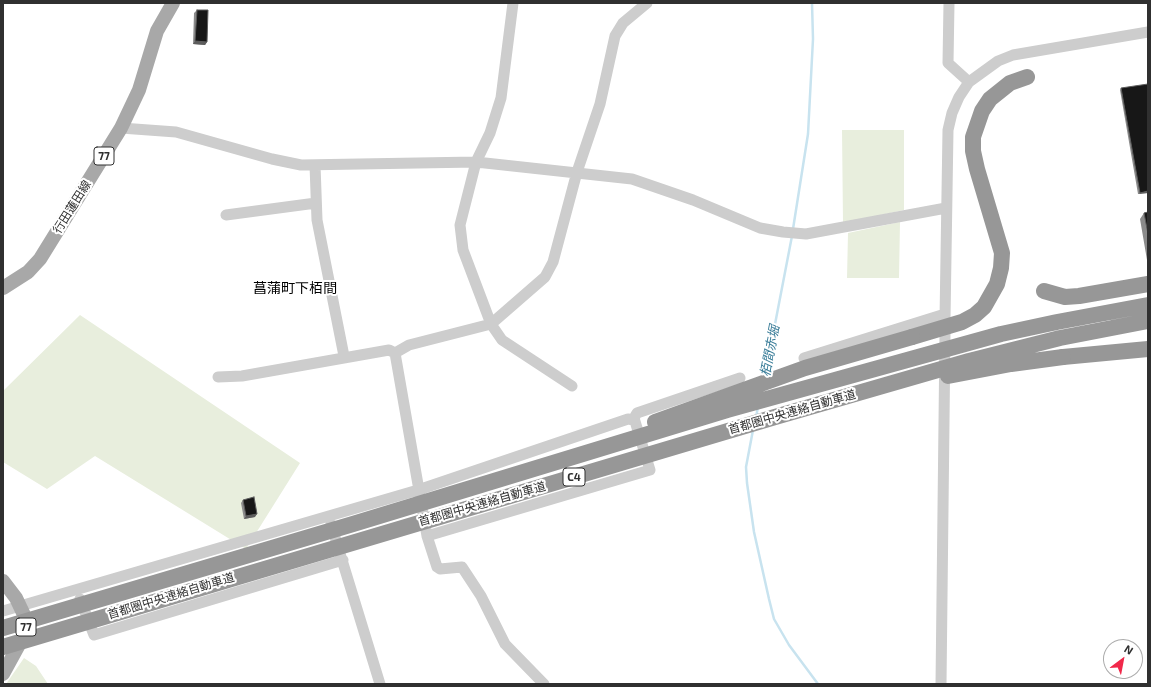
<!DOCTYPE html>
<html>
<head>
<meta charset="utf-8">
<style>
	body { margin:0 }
	#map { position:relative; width:1151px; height:687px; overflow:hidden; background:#fff; font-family:"Exo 2",sans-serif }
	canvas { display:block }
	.frame { position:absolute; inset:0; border:4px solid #303030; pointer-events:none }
	.north { position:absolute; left:1103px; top:639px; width:40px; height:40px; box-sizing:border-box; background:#fff; border:1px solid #acacac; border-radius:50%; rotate:32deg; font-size:11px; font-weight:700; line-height:16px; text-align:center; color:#303030 }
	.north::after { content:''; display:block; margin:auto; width:14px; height:18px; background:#f1284a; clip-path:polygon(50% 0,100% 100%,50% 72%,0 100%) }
</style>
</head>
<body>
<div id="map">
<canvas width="1151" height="687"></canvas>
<div class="frame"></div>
<div class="north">N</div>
</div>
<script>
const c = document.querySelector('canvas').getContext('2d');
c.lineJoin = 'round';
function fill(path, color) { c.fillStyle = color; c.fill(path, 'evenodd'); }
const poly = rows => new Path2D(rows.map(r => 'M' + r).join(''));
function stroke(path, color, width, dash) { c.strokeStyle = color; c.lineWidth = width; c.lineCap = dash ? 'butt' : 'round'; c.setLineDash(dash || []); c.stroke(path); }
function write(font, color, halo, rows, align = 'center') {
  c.font = font + ' "Exo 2","Noto Sans JP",sans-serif'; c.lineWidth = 4; c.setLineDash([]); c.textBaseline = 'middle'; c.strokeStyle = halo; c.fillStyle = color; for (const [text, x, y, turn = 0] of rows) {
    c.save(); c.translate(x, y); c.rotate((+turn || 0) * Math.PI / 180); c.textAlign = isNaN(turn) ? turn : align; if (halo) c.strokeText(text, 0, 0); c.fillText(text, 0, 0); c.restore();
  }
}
const green = poly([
	[842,130,904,130,904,210,843,223],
	[900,222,899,278,847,278,848,233],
	[80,315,300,463,246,549,95,456,47,489,3,462,3,391],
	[24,658,36,666,48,684,6,684]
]);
const stream = poly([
	[793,229,808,134,813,39,812,3],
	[765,376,792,236],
	[756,417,758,407],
	[753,430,746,467,747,483,754,532,769,599,774,619,789,645,818,684]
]);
const minor = poly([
	[513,3,501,98,490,133,476,162,460,225,463,250,491,324,502,340,572,386],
	[969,82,998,61,1013,55,1148,32],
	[121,128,176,132,272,159,301,165,476,162,632,179,693,200,760,228,783,232,806,234,946,208],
	[315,165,317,220,344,356],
	[226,215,316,203],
	[945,319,948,130,952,113,959,97,969,82,948,63,949,3],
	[395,353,409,345,491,324,545,277,553,262,577,172,600,104,615,36,623,23,647,3],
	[395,353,427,536,437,567,440,569,462,567,481,596,505,644,544,684],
	[804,358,945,314],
	[218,377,242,376,389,350,395,353],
	[331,524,380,684],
	[427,536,650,470,634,418,637,413,740,378],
	[80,599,94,635,343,560],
	[3,611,418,490,628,419,634,420],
	[941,684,945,334]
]);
const major = poly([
	[3,288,28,272,40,259,121,128,139,90,157,31,173,3],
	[3,581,16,598,25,617,26,632,3,674]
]);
const highway = poly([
	[1044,291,1065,297,1079,296,1148,284],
	[912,337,962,322,975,315,984,307,997,284,1001,268,1002,253,977,169,973,151,973,137,982,111,990,99,1010,83,1027,77],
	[1063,357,1148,349]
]);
const highwayBridge = poly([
	[948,376,1011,364,1063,357],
	[655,422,805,368,912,337],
	[3,628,353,524,727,410,1001,334,1057,322,1148,305],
	[3,647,775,417,969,361,1060,338,1148,321]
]);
const wall = poly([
	[197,10,207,42,205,45,193,44,194,13],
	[1121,88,1148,193,1138,194,1120,90],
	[1148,212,1148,260,1147,260,1140,219,1144,213],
	[243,500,255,517,244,519,241,503]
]);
const shadedWall = poly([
	[195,41,207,42,205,45,193,44],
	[1148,191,1148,193,1138,194,1140,193],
	[257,514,255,517,244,519,246,516]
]);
const building = poly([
	[197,10,208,10,207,42,195,41,197,10],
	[1148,84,1148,191,1140,193,1121,88,1148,84],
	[1148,212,1148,234,1144,213,1148,212],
	[254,497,257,514,246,516,243,500,254,497]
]);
const shields = [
	[104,156,20],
	[574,477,22],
	[26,627,20]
];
const shieldNames = [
	["77",104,156],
	["C4",574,477],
	["77",26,627]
];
const streetNames = [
	["行田蓮田線",72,207,-58],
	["首都圏中央連絡自動車道",792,412,-16],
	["首都圏中央連絡自動車道",482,504,-16],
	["首都圏中央連絡自動車道",171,596,-17]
];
const waterNames = [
	["栢間赤堀",770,351,-79]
];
const quarterNames = [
	["菖蒲町下栢間",295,288]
];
fill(green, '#e8eedd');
stroke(stream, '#c8e3ef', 2.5);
stroke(minor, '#cdcdcd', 11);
stroke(major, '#a8a8a8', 14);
stroke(highway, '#979797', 16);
stroke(highwayBridge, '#979797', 16);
fill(wall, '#8b8b8b');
fill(shadedWall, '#5d5d5d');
fill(building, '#171717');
stroke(building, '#5d5d5d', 1);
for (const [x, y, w] of shields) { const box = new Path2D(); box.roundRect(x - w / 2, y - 9, w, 18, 3); c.fillStyle = '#fff'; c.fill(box); stroke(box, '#303030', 1); }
write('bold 11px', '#303030', null, shieldNames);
write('12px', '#303030', '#fff', streetNames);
write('italic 13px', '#387c98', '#fff', waterNames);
write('14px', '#000', '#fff', quarterNames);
</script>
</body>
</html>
